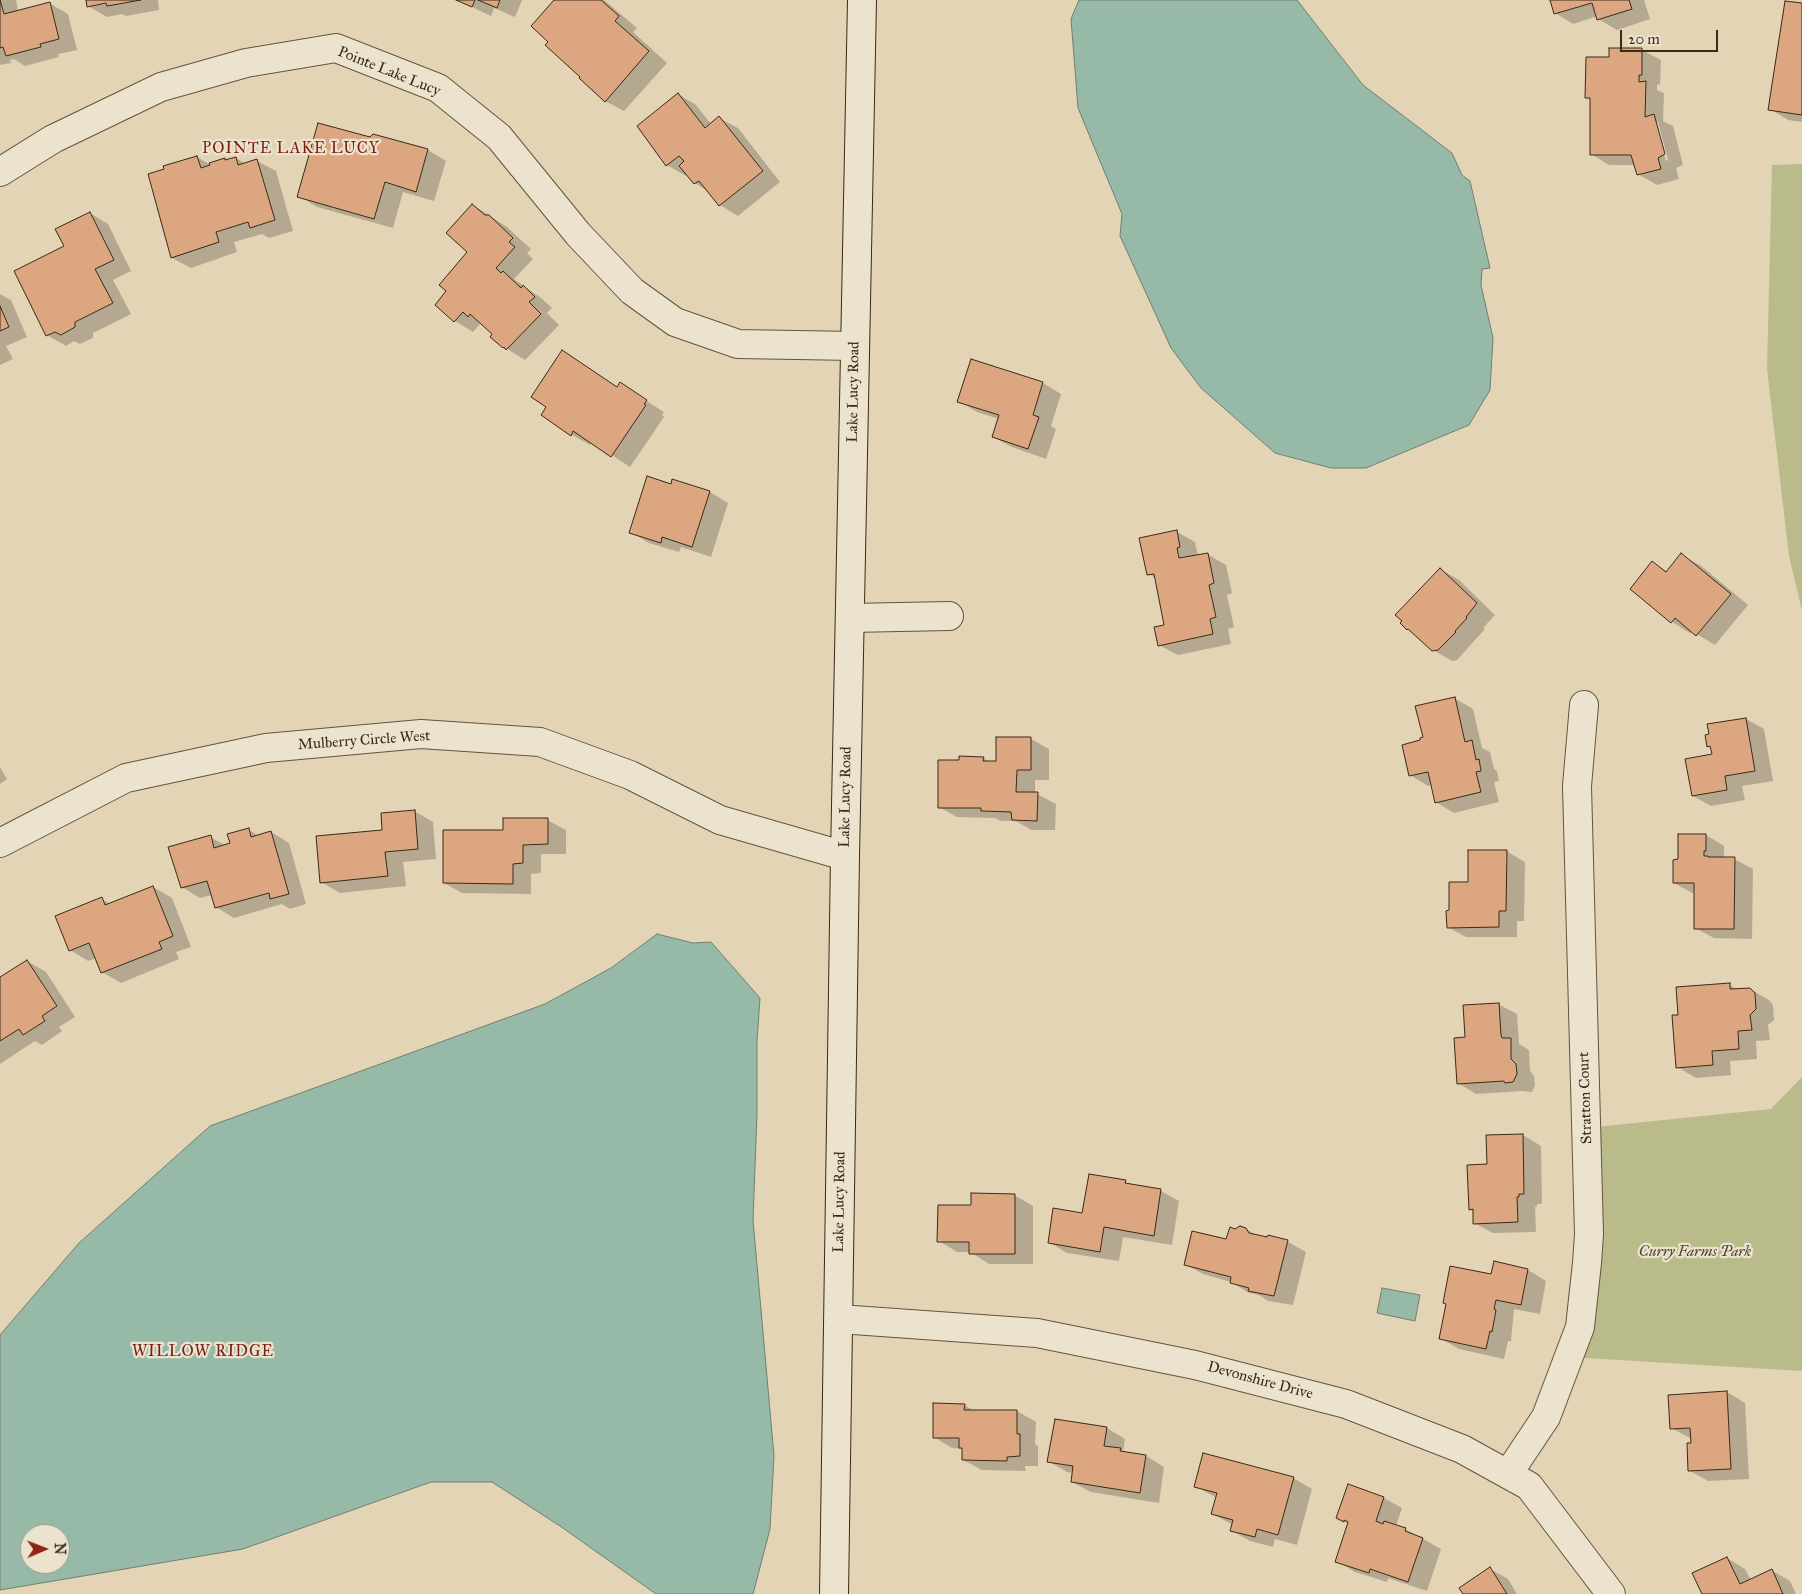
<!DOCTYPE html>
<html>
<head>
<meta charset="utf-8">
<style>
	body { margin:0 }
	#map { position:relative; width:1802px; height:1594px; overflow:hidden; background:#e2d4b5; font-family:"IM FELL Great Primer",serif }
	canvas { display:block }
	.north { position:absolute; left:20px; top:1524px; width:50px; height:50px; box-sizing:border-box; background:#ece3cf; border:1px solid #a59985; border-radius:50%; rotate:89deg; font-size:14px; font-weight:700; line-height:20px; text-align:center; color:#3b2916 }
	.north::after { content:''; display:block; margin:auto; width:18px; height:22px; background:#8f2418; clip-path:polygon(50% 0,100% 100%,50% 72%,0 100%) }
	.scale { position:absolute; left:1620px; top:30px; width:98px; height:22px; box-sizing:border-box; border:2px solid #3b2916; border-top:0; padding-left:6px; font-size:15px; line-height:18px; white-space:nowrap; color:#3b2916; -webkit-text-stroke:4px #ece3cf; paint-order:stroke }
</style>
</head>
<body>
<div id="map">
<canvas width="1802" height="1594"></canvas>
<div class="north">N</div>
<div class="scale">20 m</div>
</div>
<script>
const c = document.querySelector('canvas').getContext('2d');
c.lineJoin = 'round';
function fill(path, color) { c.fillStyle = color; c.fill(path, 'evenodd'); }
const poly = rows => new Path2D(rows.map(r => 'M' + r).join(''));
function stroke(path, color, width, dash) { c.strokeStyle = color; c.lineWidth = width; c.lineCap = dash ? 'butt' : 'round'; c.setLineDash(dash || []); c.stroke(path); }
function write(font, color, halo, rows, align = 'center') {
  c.font = font + ' "IM FELL Great Primer",serif'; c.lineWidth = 4.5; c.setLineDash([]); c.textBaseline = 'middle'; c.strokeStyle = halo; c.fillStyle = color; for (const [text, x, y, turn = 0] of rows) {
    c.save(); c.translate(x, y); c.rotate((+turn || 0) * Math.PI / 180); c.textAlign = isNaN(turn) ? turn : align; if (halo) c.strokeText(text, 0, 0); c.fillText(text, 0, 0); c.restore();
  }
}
const green = poly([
	[1802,164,1802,611,1789,556,1767,369,1772,165],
	[1802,1077,1802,1371,1569,1357,1586,1128,1771,1109]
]);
const water = poly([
	[1079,0,1297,0,1363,85,1452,153,1462,175,1470,181,1490,268,1482,269,1481,285,1493,338,1490,390,1469,425,1366,468,1331,468,1275,453,1201,388,1171,348,1120,236,1122,214,1078,108,1071,19,1079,0],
	[657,934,693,943,711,942,760,998,757,1041,757,1114,753,1220,774,1456,770,1529,753,1594,656,1594,560,1526,492,1482,431,1482,243,1549,0,1590,0,1335,79,1243,210,1126,545,1004,611,968,657,934],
	[30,1534,60,1534,60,1564,30,1564,30,1534],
	[1382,1288,1420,1295,1415,1321,1377,1313,1382,1288]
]);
const shadow = poly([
	[0,0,16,0,18,11,49,3,68,14,77,50,58,54,59,57,25,66,14,59,10,60,11,63,0,65],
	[87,0,158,0,159,10,126,16,122,14,107,17,88,6],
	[457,0,522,0,515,17,494,8,491,16],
	[556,0,604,0,637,28,633,32,667,63,624,111,605,101,582,76],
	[1551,0,1644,0,1650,19,1617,30,1598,19,1598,16,1573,24,1555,13],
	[1802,5,1802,122,1788,120,1770,109],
	[1610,49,1642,50,1661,60,1660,84,1657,85,1657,90,1664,93,1663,121,1673,126,1683,165,1676,168,1679,179,1657,185,1638,174,1635,165,1609,165,1591,154,1591,100,1587,97,1610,58],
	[1655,122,1658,122,1668,160,1666,161],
	[678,94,696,105,711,124,719,118,738,128,780,182,738,216,720,205,709,192,695,183,687,174,686,176,667,165,639,126],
	[371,139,428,150,446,161,434,201,403,192,393,228,317,207,299,196],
	[197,157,209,164,225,159,227,161,236,158,246,164,257,161,276,171,293,231,269,238,262,234,234,242,237,252,191,268,172,258],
	[473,205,507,227,531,249,527,253,533,259,514,279,541,298,552,308,547,313,559,325,525,360,504,347,492,337,494,334,481,323,473,332,455,321,448,291,469,252],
	[90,213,108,224,131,271,113,280,131,314,93,333,93,338,80,344,74,341,66,346,47,335,66,246],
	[0,294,11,300,27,337,6,346,13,359,0,365],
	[972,360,1043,383,1061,394,1051,426,1056,429,1046,459,1012,447,993,437,999,419,977,412,959,401],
	[620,384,664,412,662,415,664,417,630,467,592,442,590,445,572,435,548,407,618,388],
	[673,480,710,492,728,503,711,557,681,547,679,552,649,543,631,532,672,485],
	[1177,532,1195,542,1198,556,1207,554,1226,565,1232,593,1227,595,1234,627,1228,629,1231,644,1178,655,1159,645,1165,626,1156,578,1148,574],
	[1681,555,1700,565,1748,605,1715,645,1692,631,1690,633,1672,622,1652,563,1668,572],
	[1440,569,1459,580,1495,615,1483,628,1485,629,1457,660,1452,661,1433,650,1416,634,1408,629,1404,621],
	[1454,698,1473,709,1482,748,1490,752,1494,769,1497,771,1499,781,1494,782,1499,802,1454,813,1436,802,1432,785,1428,786,1410,775,1422,741],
	[1746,719,1764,729,1773,781,1742,786,1745,800,1711,806,1693,796,1714,755,1712,748,1708,746],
	[1031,739,1049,749,1049,780,1035,780,1035,793,1056,804,1055,830,1031,830,1016,821,1001,821,995,818,957,817,939,807,960,761,983,758,990,762,998,762],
	[0,767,7,779,0,784],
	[414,811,433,822,436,859,403,862,406,886,340,893,321,882,384,831],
	[547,820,566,830,566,854,541,854,541,873,531,874,531,894,462,893,444,883,504,831],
	[249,830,259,836,271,832,289,843,306,904,290,909,282,904,234,918,216,907,212,895,200,898,182,887,210,837,225,845,232,844],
	[1706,835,1724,846,1724,859,1734,859,1753,869,1752,939,1714,938,1695,928,1696,893,1692,893,1674,883,1680,861],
	[1506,851,1525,862,1524,921,1517,921,1517,937,1466,937,1448,927,1450,912,1470,883],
	[153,887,172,898,191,947,176,952,179,959,121,983,102,972,97,958,88,961,70,950,101,899,111,904],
	[27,961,46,972,75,1017,59,1027,62,1031,42,1045,35,1041,0,1064,0,979],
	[1730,985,1738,990,1750,989,1769,1000,1773,1005,1774,1020,1768,1025,1770,1040,1756,1041,1757,1059,1730,1061,1731,1075,1696,1078,1677,1067,1679,1016],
	[1498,1004,1517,1014,1519,1044,1529,1050,1530,1071,1534,1076,1535,1085,1532,1092,1522,1091,1476,1094,1458,1083,1466,1039],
	[1523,1135,1541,1146,1542,1204,1537,1204,1537,1207,1535,1207,1536,1232,1493,1233,1474,1223,1474,1212,1470,1209,1488,1165],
	[1125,1182,1133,1186,1161,1191,1179,1201,1172,1245,1123,1237,1119,1261,1067,1253,1049,1242],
	[1014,1195,1033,1206,1033,1264,989,1264,970,1252,957,1252,939,1241,972,1207],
	[1246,1229,1258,1236,1268,1239,1269,1236,1288,1242,1306,1252,1293,1305,1268,1301,1259,1295,1249,1293,1231,1282,1203,1274,1185,1264,1227,1241,1235,1230],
	[1528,1270,1546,1281,1540,1314,1514,1309,1511,1341,1508,1341,1504,1359,1459,1349,1440,1338,1448,1304,1492,1275],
	[1727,1392,1745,1403,1749,1479,1708,1481,1690,1471,1692,1439,1671,1428],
	[964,1405,975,1411,1017,1411,1036,1422,1035,1444,1038,1446,1038,1466,1025,1466,1026,1471,982,1470,963,1460,963,1449,952,1448,934,1437],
	[1056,1420,1107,1428,1125,1439,1123,1451,1146,1456,1164,1467,1159,1503,1091,1492,1072,1482,1073,1473,1067,1472,1048,1461],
	[1293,1478,1312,1489,1297,1545,1275,1539,1273,1547,1250,1541,1231,1530,1233,1525,1213,1514,1217,1498,1195,1486],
	[1384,1498,1402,1508,1396,1526,1405,1529,1441,1549,1427,1591,1388,1578,1387,1582,1355,1572,1336,1561,1349,1524,1338,1517],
	[1727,1558,1745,1569,1751,1580,1771,1570,1790,1581,1796,1594,1704,1594],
	[1490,1569,1508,1579,1517,1594,1464,1594]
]);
const building = poly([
	[0,0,4,14,50,2,59,39,40,44,41,47,6,56,3,47,0,48,0,0],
	[86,0,141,0,107,6,106,3,87,7,86,0],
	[456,0,475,0,472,7,456,0],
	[478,0,500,0,497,8,478,0],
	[554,0,601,0,619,16,615,21,649,51,605,102,579,78,580,77,545,45,548,42,531,26,554,0],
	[1550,0,1629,0,1632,9,1597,20,1592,3,1554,14,1550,0],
	[1785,1,1802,3,1802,115,1768,110,1785,1],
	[1609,48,1642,48,1642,75,1639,75,1639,82,1646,81,1645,117,1654,114,1665,154,1658,158,1661,169,1637,175,1631,155,1590,155,1590,98,1585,98,1586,57,1609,57,1609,48],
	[678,93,705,128,719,116,763,171,719,206,699,181,694,184,679,166,684,161,679,156,666,166,637,126,678,93],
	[318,123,370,137,373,134,428,149,416,192,385,182,374,219,297,197,318,123],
	[197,156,201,168,210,165,209,163,225,158,225,160,236,157,238,165,257,159,275,220,250,228,248,222,216,232,219,242,171,258,148,174,164,169,163,166,197,156],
	[472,204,485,215,489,215,513,238,509,242,515,247,496,268,501,273,503,271,521,288,523,285,535,297,529,302,541,314,506,350,504,347,503,348,490,337,492,334,470,314,468,317,463,312,454,322,435,305,446,291,439,285,467,252,446,233,472,204],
	[90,212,114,260,95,269,113,303,75,322,75,327,61,335,55,332,46,336,14,271,64,246,55,229,90,212],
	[0,306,9,327,0,331,0,306],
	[562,350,617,387,620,382,647,400,644,404,646,405,611,457,573,431,571,436,541,415,546,407,531,397,562,350],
	[971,359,1043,382,1033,415,1039,417,1028,449,992,437,999,415,957,402,971,359],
	[647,476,671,484,672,479,710,491,692,547,662,537,661,543,629,533,647,476],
	[1177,530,1180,547,1177,548,1179,558,1208,553,1214,583,1209,585,1216,617,1210,619,1213,634,1158,646,1154,627,1164,625,1154,574,1147,575,1139,538,1177,530],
	[1681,553,1731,594,1696,636,1675,618,1671,623,1630,589,1652,561,1666,572,1681,553],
	[1440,568,1477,603,1466,617,1467,618,1455,631,1456,632,1438,650,1432,651,1408,629,1407,630,1400,623,1402,621,1395,615,1440,568],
	[1455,697,1465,742,1472,740,1476,760,1479,759,1481,771,1476,772,1481,792,1435,803,1428,772,1409,776,1402,745,1420,740,1420,738,1423,737,1415,706,1455,697],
	[1746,718,1755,771,1725,776,1727,790,1692,796,1685,759,1712,754,1710,746,1707,747,1705,735,1709,734,1707,724,1746,718],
	[996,737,1031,737,1031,770,1017,770,1016,792,1038,792,1037,821,1012,820,1011,812,981,811,981,808,938,808,938,760,959,760,959,756,984,757,983,761,996,761,996,737],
	[415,810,418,849,385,852,388,876,320,883,316,836,382,830,381,813,415,810],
	[503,818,548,818,548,844,523,845,523,863,513,864,513,884,443,883,443,830,503,830,503,818],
	[249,828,251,837,271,831,289,894,270,899,269,893,215,908,207,881,181,888,168,847,211,835,214,848,230,843,227,834,249,828],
	[1678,834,1706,834,1706,851,1704,851,1704,856,1708,856,1708,857,1735,857,1734,929,1694,929,1694,883,1673,883,1673,860,1678,859,1678,834],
	[1468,850,1507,850,1506,911,1499,911,1499,927,1447,928,1446,911,1449,910,1449,882,1468,882,1468,850],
	[153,886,173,936,159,942,162,949,101,973,89,943,69,951,55,916,102,897,105,905,153,886],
	[27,960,57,1006,42,1016,45,1021,23,1035,19,1029,0,1041,0,977,27,960],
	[1730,983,1730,989,1750,988,1755,993,1756,1009,1750,1015,1752,1030,1738,1031,1739,1049,1712,1051,1713,1065,1676,1068,1672,1015,1678,1015,1676,987,1730,983],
	[1499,1003,1501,1035,1502,1038,1511,1038,1511,1059,1516,1064,1517,1074,1513,1082,1505,1083,1504,1081,1457,1084,1454,1038,1465,1037,1463,1005,1499,1003],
	[1523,1134,1524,1194,1519,1194,1519,1197,1517,1197,1518,1222,1473,1224,1473,1209,1469,1210,1467,1165,1487,1164,1486,1135,1523,1134],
	[1089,1174,1126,1180,1125,1183,1161,1189,1154,1236,1104,1227,1100,1252,1048,1243,1053,1208,1082,1213,1089,1174],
	[971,1193,1015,1194,1015,1254,969,1254,969,1242,937,1242,938,1205,971,1205,971,1193],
	[1240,1226,1246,1228,1249,1233,1267,1237,1268,1235,1288,1240,1274,1296,1248,1291,1249,1288,1230,1283,1231,1277,1184,1265,1192,1231,1226,1239,1230,1227,1235,1229,1240,1226],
	[1494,1261,1528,1269,1521,1305,1496,1300,1494,1309,1496,1310,1492,1332,1490,1331,1486,1349,1439,1339,1446,1304,1443,1303,1450,1266,1491,1274,1494,1261],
	[1727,1391,1731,1469,1688,1471,1687,1443,1691,1443,1690,1428,1670,1429,1668,1395,1727,1391],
	[933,1403,965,1404,964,1410,1017,1410,1017,1434,1020,1434,1020,1456,1007,1457,1007,1461,962,1460,962,1448,959,1448,959,1438,933,1438,933,1403],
	[1055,1419,1107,1427,1104,1446,1121,1448,1120,1451,1146,1455,1140,1493,1071,1482,1073,1466,1047,1462,1055,1419],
	[1203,1453,1294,1477,1278,1535,1257,1529,1255,1537,1230,1531,1233,1520,1211,1514,1217,1493,1194,1487,1203,1453],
	[1348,1484,1384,1497,1376,1521,1383,1524,1384,1521,1406,1528,1405,1531,1423,1538,1408,1582,1370,1569,1369,1573,1335,1562,1348,1522,1344,1520,1344,1522,1336,1518,1348,1484],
	[1727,1557,1740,1584,1772,1569,1783,1594,1702,1594,1692,1573,1727,1557],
	[1490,1567,1507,1594,1463,1594,1459,1588,1490,1567]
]);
const street = poly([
	[0,172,53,139,161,87,246,63,336,48,438,88,499,137,578,234,632,291,675,322,738,344,855,346],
	[850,618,949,616],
	[0,843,126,778,266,748,421,734,540,742,630,775,720,820,845,856],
	[839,1319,1037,1333,1195,1365,1346,1404,1462,1449,1529,1486,1611,1594],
	[1508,1474,1546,1417,1580,1327,1587,1263,1589,1234,1577,786,1584,705]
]);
const secondary = poly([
	[834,1594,845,856,862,0]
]);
const streetNames = [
	["Pointe Lake Lucy",389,72,22],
	["Lake Lucy Road",854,392,-89],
	["Mulberry Circle West",364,741,-4],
	["Lake Lucy Road",846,797,-89],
	["Stratton Court",1586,1098,-92],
	["Lake Lucy Road",840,1202,-89],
	["Devonshire Drive",1260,1381,15]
];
const parkNames = [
	["Curry Farms Park",1695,1252]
];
const neighbourhoodNames = [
	["POINTE LAKE LUCY",291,149],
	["WILLOW RIDGE",203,1352]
];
fill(green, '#b9bb8a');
fill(water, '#96b9a8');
stroke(water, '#727f6e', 1);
fill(shadow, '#0003');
fill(building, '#dca681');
stroke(building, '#3b2916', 1);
stroke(street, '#65543e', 30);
stroke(secondary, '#3b2916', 30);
stroke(street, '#ece3cf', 28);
stroke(secondary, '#ece3cf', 28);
write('15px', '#3b2916', '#ece3cf', streetNames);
write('italic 15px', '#54462d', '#ece3cf', parkNames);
c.letterSpacing = '1px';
write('16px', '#7a1f14', '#ece3cf', neighbourhoodNames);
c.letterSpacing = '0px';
</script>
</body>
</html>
